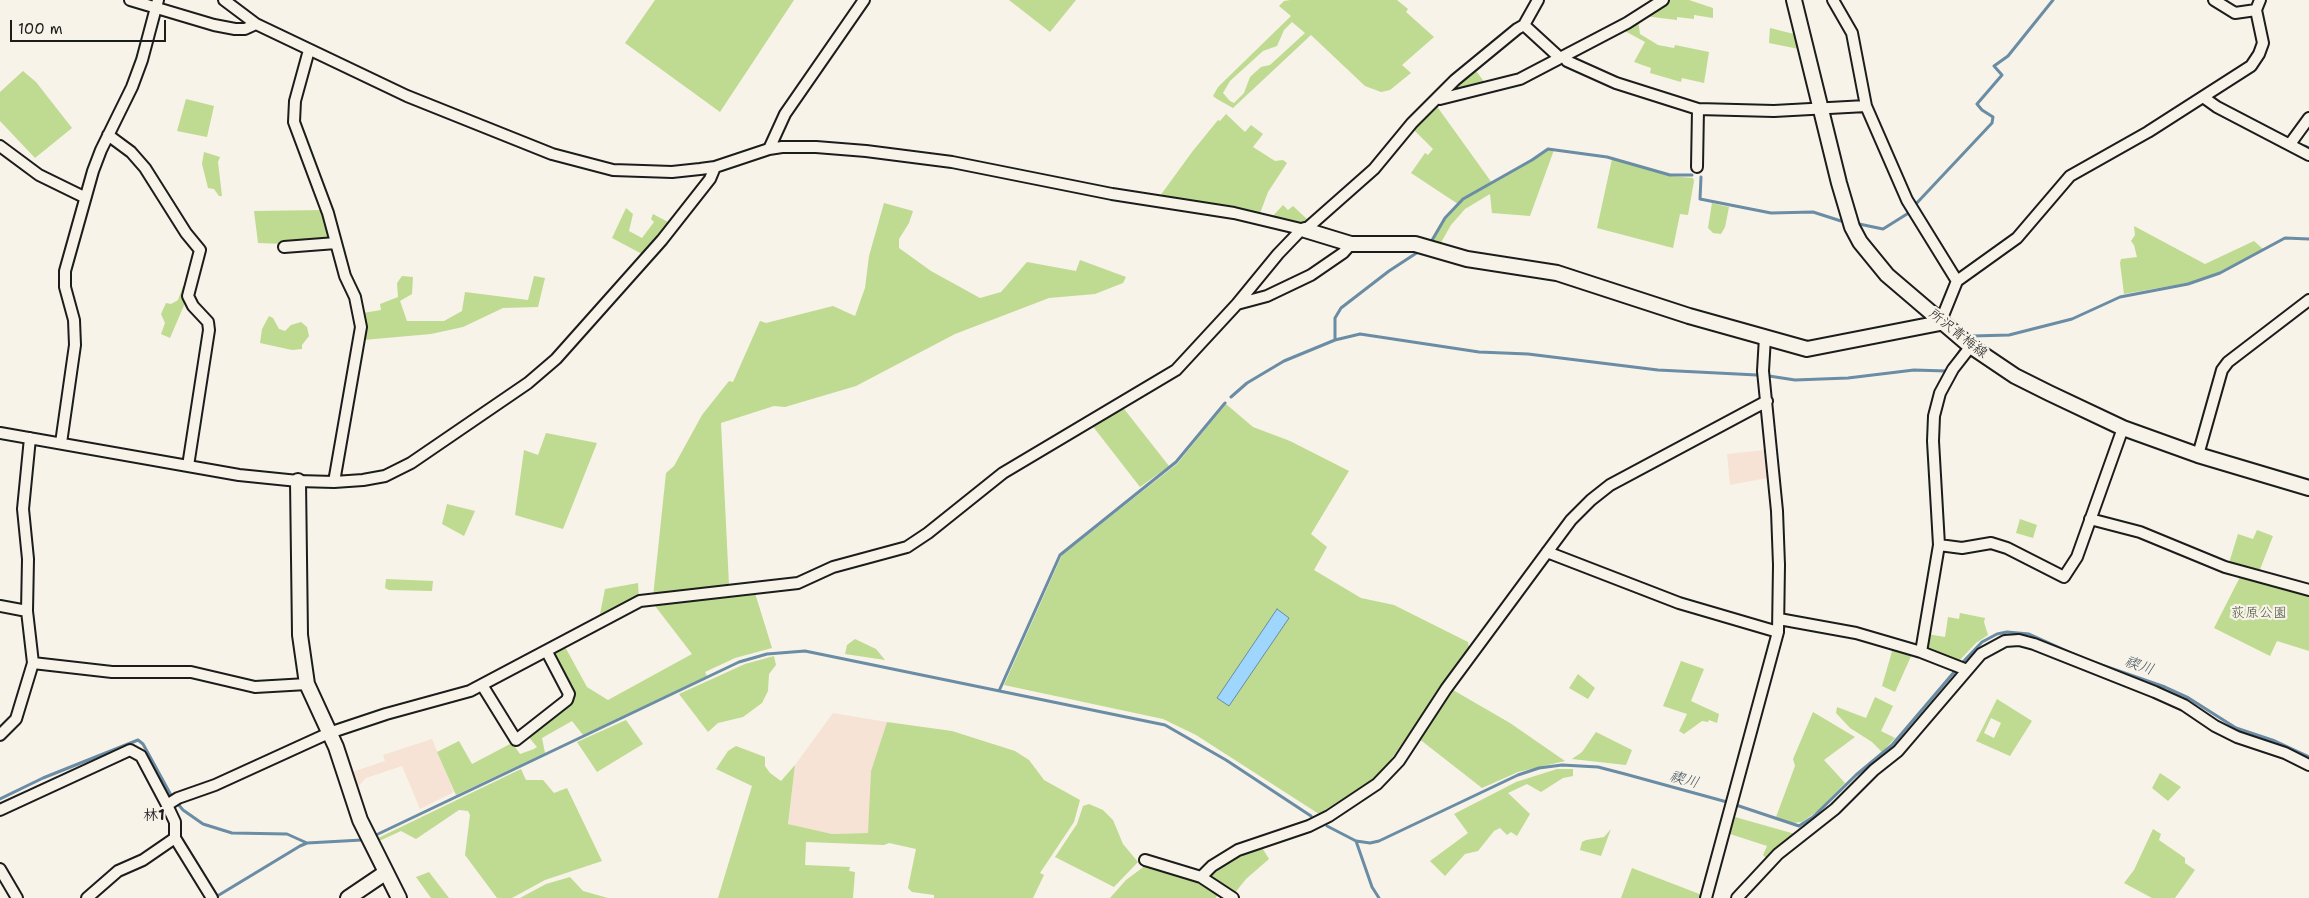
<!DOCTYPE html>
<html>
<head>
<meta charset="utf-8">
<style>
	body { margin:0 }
	#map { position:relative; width:2309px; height:898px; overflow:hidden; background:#f7f3e8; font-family:"Shantell Sans",sans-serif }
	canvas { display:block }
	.scale { position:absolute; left:10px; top:20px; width:156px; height:22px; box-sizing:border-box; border:2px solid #1c1c1c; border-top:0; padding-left:6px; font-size:15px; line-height:18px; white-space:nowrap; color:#1c1c1c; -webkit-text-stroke:4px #f7f3e8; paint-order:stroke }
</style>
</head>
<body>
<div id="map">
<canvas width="2309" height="898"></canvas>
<div class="scale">100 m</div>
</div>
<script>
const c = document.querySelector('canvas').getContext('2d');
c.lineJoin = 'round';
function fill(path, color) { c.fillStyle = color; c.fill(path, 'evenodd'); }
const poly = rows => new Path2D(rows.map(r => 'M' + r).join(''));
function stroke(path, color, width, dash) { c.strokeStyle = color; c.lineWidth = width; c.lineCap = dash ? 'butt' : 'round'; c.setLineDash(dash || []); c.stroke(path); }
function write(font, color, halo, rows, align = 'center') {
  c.font = font + ' "Shantell Sans","Klee One",sans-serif'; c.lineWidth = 4.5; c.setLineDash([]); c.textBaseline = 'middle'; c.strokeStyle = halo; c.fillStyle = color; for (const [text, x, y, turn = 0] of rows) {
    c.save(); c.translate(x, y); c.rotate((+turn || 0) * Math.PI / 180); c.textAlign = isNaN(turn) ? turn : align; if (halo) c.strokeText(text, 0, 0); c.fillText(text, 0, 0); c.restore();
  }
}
const built = poly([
	[1764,450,1767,478,1730,485,1727,454],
	[833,713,887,722,871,771,869,833,832,834,788,824,795,765],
	[432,739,454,792,420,809,402,766,366,778,356,789,352,772,385,761,383,755]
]);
const green = poly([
	[655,0,794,0,720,112,625,43],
	[1009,0,1076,0,1050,32],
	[1290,0,1397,0,1408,9,1406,12,1434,37,1402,65,1411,73,1390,90,1381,92,1365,86,1311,35,1233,108,1217,99,1213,96,1218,87,1291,16,1279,6,1284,1],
	[1292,22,1305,33,1270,65,1261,67,1250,77,1244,93,1234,103,1230,101,1223,93,1230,81,1263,51,1277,46,1284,30],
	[1670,0,1689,0,1713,8,1713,18,1694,15,1694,19,1677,17,1677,20,1644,16],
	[1638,20,1640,34,1658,45,1674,48,1675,45,1709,52,1704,83,1682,78,1681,82,1650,73,1651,68,1634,62,1645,42,1623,30],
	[1770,28,1794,34,1799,49,1769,43],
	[1474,68,1485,83,1453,90,1452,88],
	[23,71,36,82,72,128,35,158,0,121,0,92],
	[186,99,214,106,207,137,177,131],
	[1436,105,1492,183,1463,199,1458,204,1411,173,1425,153,1428,155,1433,149,1412,128],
	[1226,114,1245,132,1251,125,1263,134,1253,147,1275,161,1283,160,1287,163,1268,192,1259,216,1160,196,1192,152,1218,120,1220,121],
	[1548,149,1554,150,1530,216,1492,213,1490,194,1465,209,1451,225,1439,246,1431,242,1445,220,1463,200,1531,162],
	[204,152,220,157,218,162,222,196,219,196,214,189,208,188,202,164],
	[1612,159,1670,176,1693,178,1694,181,1688,215,1680,214,1673,248,1597,228],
	[884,203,913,211,909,223,899,239,899,248,931,271,980,298,1001,292,1027,262,1076,271,1080,260,1126,277,1123,283,1095,294,1049,298,955,334,856,386,785,407,774,406,721,423,729,585,653,597,666,473,674,466,702,415,729,381,733,382,760,321,766,323,833,306,855,316,865,288,869,256],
	[1712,203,1729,207,1725,227,1721,234,1713,233,1708,228],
	[1283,205,1288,210,1293,206,1308,220,1299,224,1271,218],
	[626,208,633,214,629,231,642,238,654,222,651,219,653,214,668,222,642,254,612,238],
	[324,210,330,234,327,238,285,244,258,243,254,211],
	[2134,226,2205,264,2254,241,2263,249,2219,272,2187,283,2124,294,2120,263,2121,259,2137,257,2134,245,2131,241,2135,235],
	[402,276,413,277,412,294,400,301,407,321,444,321,462,311,465,292,528,300,534,276,545,278,538,307,503,308,463,327,431,334,363,340,365,321,363,313,381,310,380,304,398,297,397,283],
	[183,286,186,287,185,303,170,338,161,334,165,323,161,314,166,303,171,304,178,300],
	[269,316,273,318,279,329,285,331,291,325,301,322,307,327,309,336,302,345,302,349,292,350,260,343,262,329],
	[1226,404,1253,427,1290,441,1349,471,1311,534,1327,547,1314,570,1361,598,1394,605,1468,642,1469,648,1385,768,1376,777,1319,814,1196,735,1163,719,1004,685,1062,555,1177,464],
	[1121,405,1169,466,1140,487,1091,424],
	[546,433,597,443,563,529,515,515,524,450,538,455],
	[447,504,475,511,464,536,442,524],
	[2020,519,2037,525,2033,538,2016,533],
	[2257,530,2273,536,2259,572,2229,563,2238,534,2253,539],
	[2244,575,2309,593,2309,651,2277,641,2270,656,2214,628,2240,577],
	[386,579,433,581,432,591,389,590,385,588],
	[638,583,639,599,599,619,605,589],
	[755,593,772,648,735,658,705,672,707,676,583,735,572,721,542,738,545,753,456,795,437,752,459,741,472,764,512,743,520,754,534,749,537,747,527,735,568,704,552,658,553,651,564,645,587,687,608,700,692,654,652,602],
	[1960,613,1985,618,1984,622,1988,635,1976,643,1957,663,1928,650,1925,646,1927,634,1945,637,1948,617,1959,619],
	[855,639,876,649,885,660,845,654,847,645],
	[1893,648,1912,654,1895,692,1882,686],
	[774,656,776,665,769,674,768,691,762,703,743,717,718,723,708,732,679,694,745,664],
	[1681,661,1704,669,1691,701,1719,714,1717,723,1709,720,1708,722,1702,721,1684,734,1679,731,1687,714,1663,706],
	[1578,674,1595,688,1588,699,1569,688],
	[1453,690,1510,723,1565,761,1518,772,1482,788,1418,738,1449,691],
	[1875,697,1893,706,1881,731,1895,738,1882,752,1872,742,1850,728,1836,713,1837,707,1866,718],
	[1997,699,2032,721,2010,756,1976,741],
	[1991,718,2001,723,1994,738,1984,733],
	[1813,712,1855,737,1824,760,1845,783,1819,810,1802,822,1793,823,1776,817,1795,766,1793,759],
	[626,720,643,744,597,772,577,742],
	[887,722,952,731,1015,751,1029,760,1044,780,1080,800,1074,822,1040,873,1044,875,1033,898,934,898,934,895,912,892,908,888,916,849,889,843,884,845,806,842,805,865,850,867,849,871,855,872,853,898,718,898,752,786,716,769,728,751,736,746,765,757,765,766,770,773,781,781,795,765,788,824,832,834,868,833,871,771],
	[1596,732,1632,750,1626,765,1572,759,1582,752],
	[521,769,526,780,543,780,554,793,567,788,602,861,545,880,512,898,497,898,465,855,470,815,468,811,459,810,416,839,401,831,377,842,376,839],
	[1557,769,1573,769,1573,776,1563,778,1541,792,1527,784,1508,793,1530,814,1517,836,1511,832,1507,835,1500,828,1494,831,1478,851,1465,854,1445,876,1430,861,1468,833,1454,814,1516,782],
	[2160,773,2181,787,2168,801,2152,788],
	[1089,804,1103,810,1113,820,1123,844,1138,862,1114,887,1055,857,1077,824,1083,806],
	[1735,817,1795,834,1766,858,1763,855,1767,846,1730,834],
	[1611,829,1601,856,1580,850,1582,842,1586,840,1604,837],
	[2153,829,2161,834,2159,840,2185,858,2185,863,2195,870,2175,898,2152,898,2124,883,2134,870],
	[1261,846,1269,859,1246,879,1234,894,1216,883,1211,877,1211,871,1229,859],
	[1146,865,1192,876,1218,893,1216,898,1110,898,1126,880],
	[1632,868,1702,895,1701,898,1621,898],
	[429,872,449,898,431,898,416,877],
	[570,877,583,891,608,898,520,898,546,884]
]);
const water = poly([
	[1277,609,1289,618,1229,706,1217,698,1277,609]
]);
const stream = poly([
	[2305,146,2309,148],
	[1701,177,1700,199,1771,213,1813,212,1841,221],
	[1914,206,1992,123,1993,117,1982,110,1977,104,2002,75,1994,66,2008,56,2053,0],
	[1859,224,1883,229,1907,214],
	[1431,242,1445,218,1463,199,1532,160,1548,149,1607,157,1670,175,1692,175],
	[1335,340,1335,318,1341,308,1389,271,1418,252],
	[1968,340,1972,336,2009,335,2072,319,2120,297,2188,284,2220,273,2285,238,2309,239],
	[1769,376,1795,380,1848,378,1914,370,1946,371,1964,345],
	[1231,397,1247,383,1284,361,1335,340,1360,334,1479,352,1528,354,1658,370,1757,375],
	[2093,662,2165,687,2187,697,2236,728,2275,741,2309,757],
	[1962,663,1982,642,1997,634,2007,632,2029,634,2087,660],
	[999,691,1060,555,1176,462,1225,403],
	[0,799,43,778,138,740,143,744,172,797,183,810,203,824,232,833,287,834,307,843],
	[1327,826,1356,841,1370,843,1379,841,1518,775,1539,768,1562,765,1598,767,1625,774,1727,802,1799,826,1813,817,1856,775,1892,745,1955,671],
	[376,835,739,662,767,654,805,651,1165,725,1226,760,1311,816],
	[1356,841,1372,887,1379,898],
	[214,898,300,846,307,843,362,840]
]);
const street = poly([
	[130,0,214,25,235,29,245,29,256,24],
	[224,0,256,24,407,96,552,154,613,170,672,172,700,169,715,167,769,149,782,147,816,147,866,151,952,162,1112,194,1234,213,1305,230,1374,169,1412,123,1455,80,1517,29,1524,25,1560,58],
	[1833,0,1852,33,1866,106,1907,200,1957,281],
	[2214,0,2235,13,2256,10],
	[1524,25,1538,0],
	[309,50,295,101,294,122,328,213,345,276,355,297,361,327,334,482],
	[1564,56,1567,61,1616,83,1698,109,1774,111,1866,106],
	[2203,97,2217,107,2309,155],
	[1440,99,1520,79,1627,23,1663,0],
	[108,135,131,152,145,168,186,233,200,250,188,296,193,306,208,322,209,330,188,466],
	[2290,144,2309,118],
	[0,146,39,175,84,197],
	[769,149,785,114,864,0],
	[1697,167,1698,109],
	[284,247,336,243],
	[1237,304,1267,296,1311,275,1343,253,1351,244],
	[1940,323,1957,281,2017,238,2070,176,2148,132,2251,66,2259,54,2263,43,2256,10,2260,0],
	[0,433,239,475,298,481,334,482,363,480,385,476,411,463,528,383,556,359,662,240,710,179,715,167],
	[61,443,75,345,74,320,65,287,65,271,93,171,101,150,132,87,142,60,158,0],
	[2198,455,2222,370,2228,362,2309,300],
	[2090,519,2140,532,2225,567,2309,590],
	[1939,545,1962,548,1991,543,2007,548,2064,577,2077,557,2123,428],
	[1547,552,1679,603,1778,632],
	[0,606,27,611],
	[1779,619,1856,633,1921,652,1967,670],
	[1921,652,1939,545,1933,441,1934,416,1940,393,1953,369,1971,346],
	[33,663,112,672,191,672,255,687,307,684],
	[482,685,516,740,567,700,569,694,547,652],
	[0,735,16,719,33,663,27,611,28,559,23,509,30,438],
	[0,810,130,750,141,756,167,805],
	[1145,860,1201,877,1233,898],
	[0,869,17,898],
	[1201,877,1212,866,1238,850,1309,826,1329,816,1377,784,1399,761,1446,689,1545,555,1571,520,1591,500,1610,485,1767,401],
	[87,898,118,871,143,860,175,838],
	[212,898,175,838,175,822,167,805,178,798,215,785,329,733,386,714,470,691,640,601,798,583,833,567,907,547,928,533,1003,473,1176,370,1237,304,1278,254,1302,229],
	[1706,898,1778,632,1779,565,1777,511,1763,371,1765,337],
	[1737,898,1778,854,1835,809,1874,770,1898,751,1981,654,2005,641,2019,640,2034,644,2155,692,2184,705,2215,726,2237,737,2285,753,2309,765]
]);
const secondary = poly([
	[1794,0,1839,183,1852,227,1860,242,1887,275,1969,345,2015,376,2049,393,2123,428,2198,455,2309,488],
	[1305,230,1351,244,1415,244,1467,259,1557,273,1689,316,1807,349,1940,323],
	[298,481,300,635,307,684,336,747,360,820,399,898],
	[348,898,385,873]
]);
const streetNames = [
	["所沢青梅線",1958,334,38]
];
const parkNames = [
	["荻原公園",2259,613]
];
const waterNames = [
	["禊川",2139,666,19],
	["禊川",1684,780,16]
];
const neighbourhoodNames = [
	["林1",154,816]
];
fill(built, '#f7e3d5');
fill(green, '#bfda91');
fill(water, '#9ed6fe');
stroke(water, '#6a8ca4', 1);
stroke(stream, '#6a8ca4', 3);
stroke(street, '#1c1c1c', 14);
stroke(secondary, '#1c1c1c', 18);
stroke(street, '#f7f3e8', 10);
stroke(secondary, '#f7f3e8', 14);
write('14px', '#1c1c1c', '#f7f3e8', streetNames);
write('14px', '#4d553f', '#f7f3e8', parkNames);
write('italic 15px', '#435460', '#f7f3e8', waterNames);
write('bold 15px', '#1c1c1c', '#f7f3e8', neighbourhoodNames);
</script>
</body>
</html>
